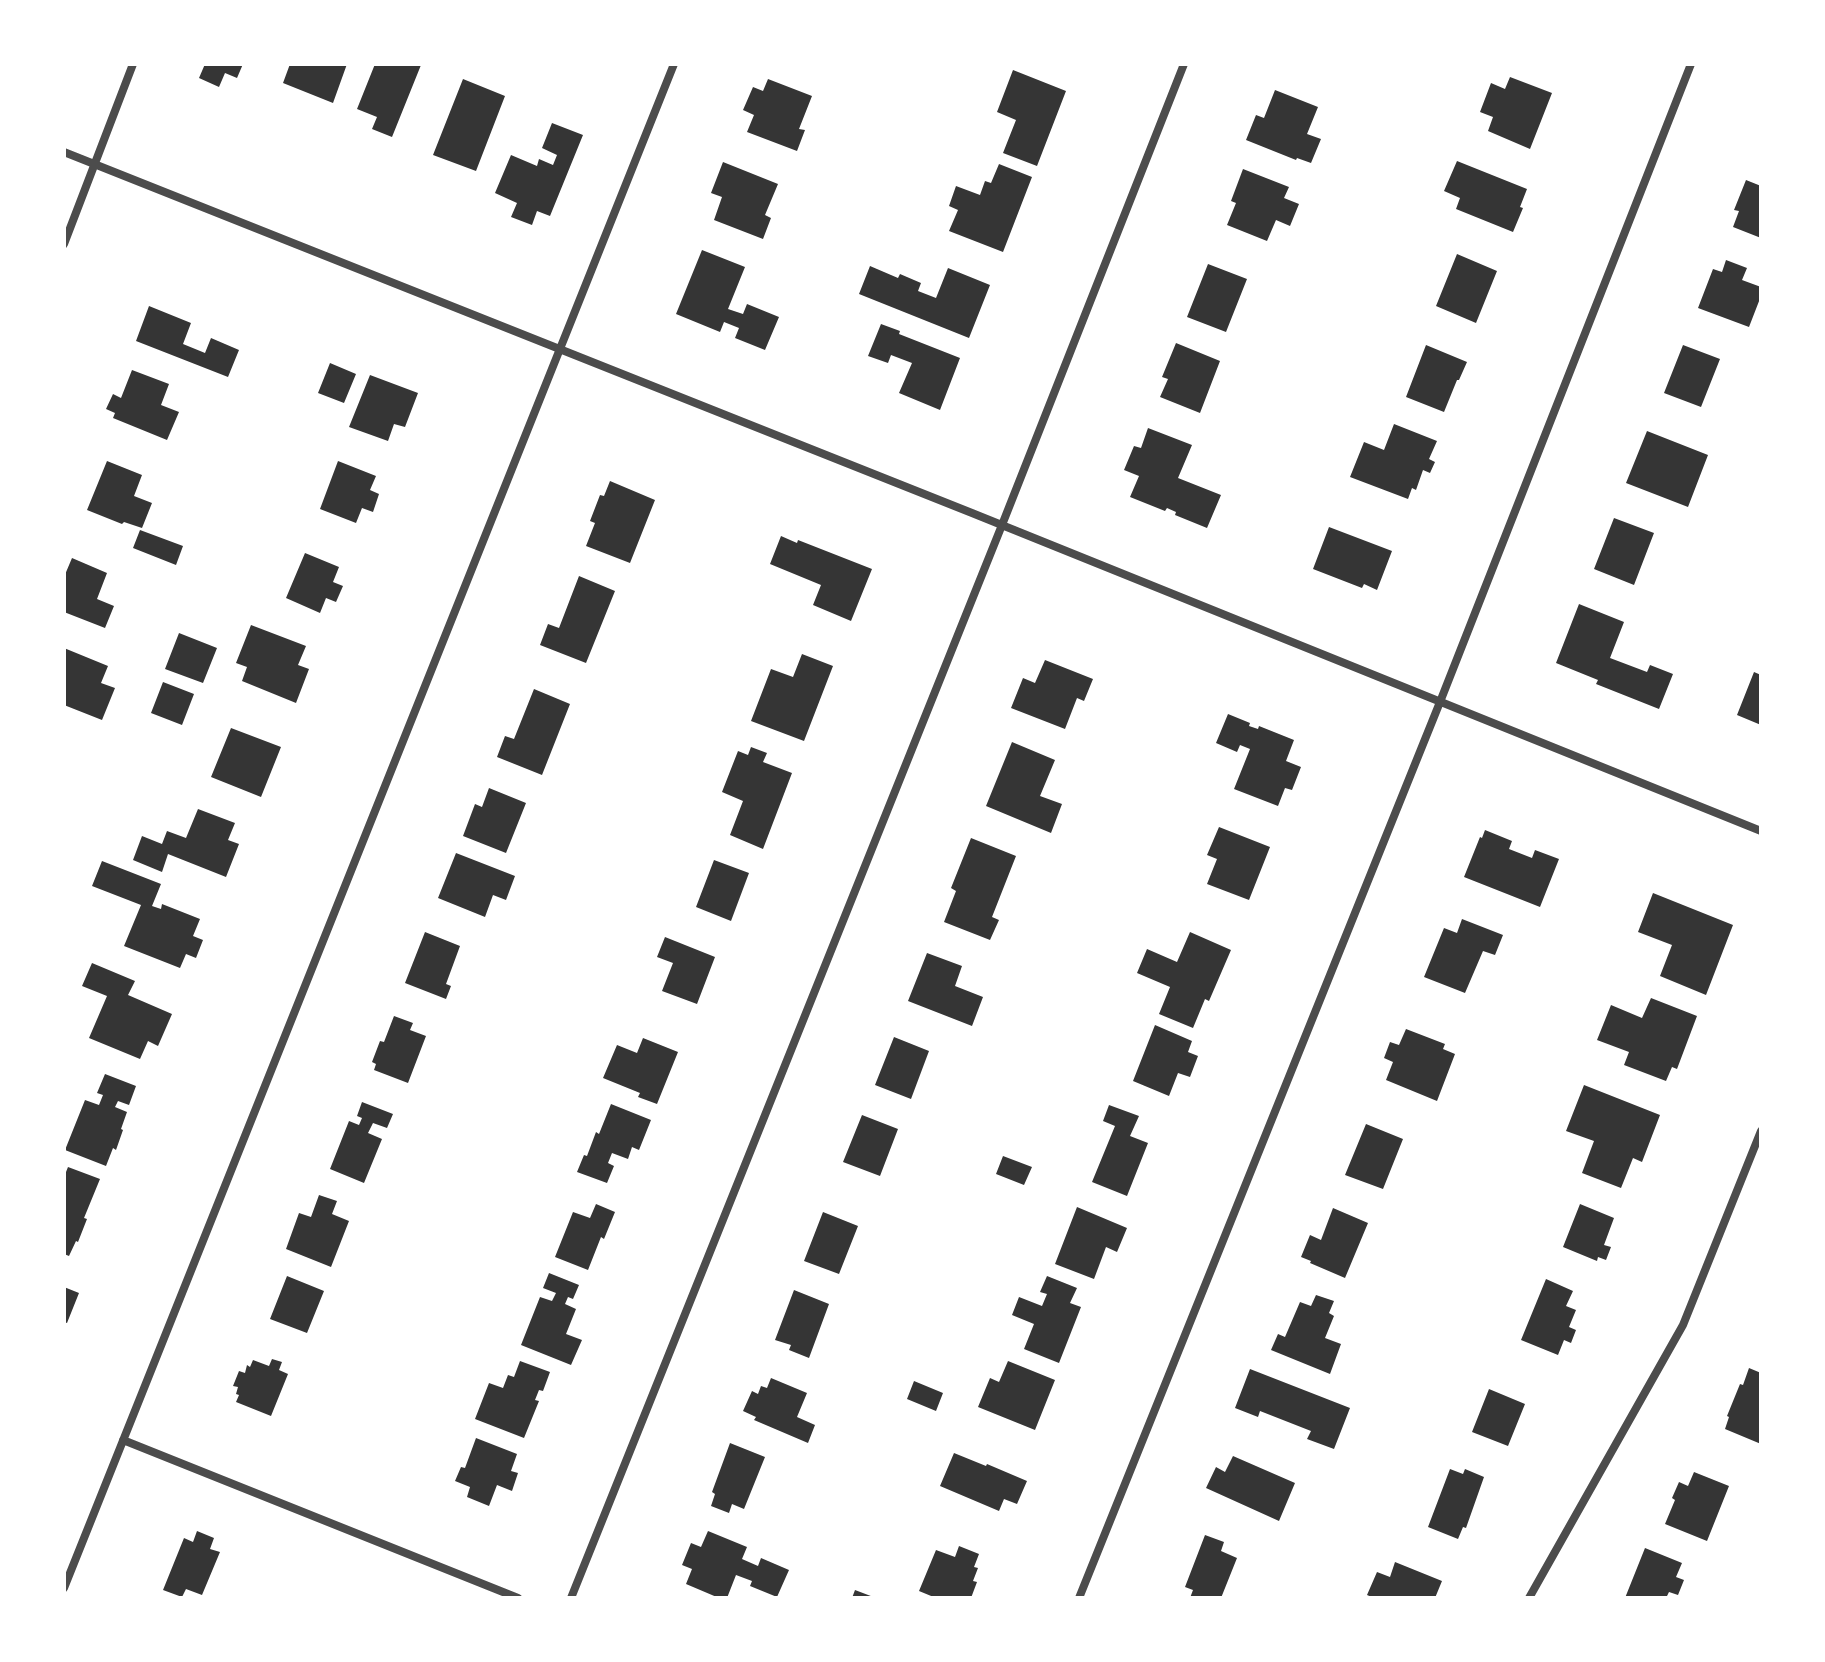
<!DOCTYPE html>
<html>
<head>
<meta charset="utf-8">
<style>
	body { margin:0 }
	#map { position:relative; width:1825px; height:1662px; overflow:hidden; background:#fff; font-family:"Libre Baskerville",serif }
	canvas { display:block }
	.frame { position:absolute; inset:0; border:66px solid #fff; pointer-events:none }
</style>
</head>
<body>
<div id="map">
<canvas width="1825" height="1662"></canvas>
<div class="frame"></div>
</div>
<script>
const c = document.querySelector('canvas').getContext('2d');
c.lineJoin = 'round';
function fill(path, color) { c.fillStyle = color; c.fill(path, 'evenodd'); }
const poly = rows => new Path2D(rows.map(r => 'M' + r).join(''));
function stroke(path, color, width, dash) { c.strokeStyle = color; c.lineWidth = width; c.lineCap = dash ? 'butt' : 'round'; c.setLineDash(dash || []); c.stroke(path); }
const building = poly([
	[205,64,243,64,237,78,225,73,219,87,199,78],
	[290,64,347,64,333,103,283,83],
	[375,64,421,65,392,137,372,129,377,117,357,109],
	[1013,70,1066,91,1037,166,1003,153,1016,120,997,112],
	[1510,77,1552,93,1530,149,1488,131,1493,117,1480,112,1491,83,1505,89],
	[463,79,505,96,476,171,433,155],
	[768,79,812,96,799,129,805,130,797,151,747,132,754,115,743,110,753,87,763,91],
	[1275,90,1318,107,1307,134,1321,139,1311,163,1297,158,1296,160,1246,140,1256,115,1264,118],
	[552,123,583,135,550,216,537,211,532,225,511,217,517,203,495,193,511,155,537,166,539,159,553,165,557,155,542,148],
	[1457,161,1527,189,1520,207,1523,208,1513,232,1456,209,1460,198,1444,191],
	[723,162,778,184,765,215,771,218,763,239,714,220,722,197,711,193],
	[999,164,1032,177,1003,252,949,231,958,210,949,206,956,186,980,195,985,181,991,183],
	[1243,169,1289,187,1284,198,1299,204,1290,226,1276,220,1267,241,1227,225,1236,203,1231,201],
	[1746,180,1761,186,1761,238,1733,227,1739,211,1734,210],
	[702,250,745,267,728,309,743,314,747,304,779,317,765,350,735,338,739,328,724,322,720,332,676,314],
	[1457,254,1497,271,1476,323,1436,306],
	[1726,260,1747,268,1742,280,1761,287,1761,296,1749,327,1698,308,1713,269,1722,272],
	[1208,264,1247,279,1226,332,1187,317],
	[870,266,898,278,900,274,921,283,918,291,936,298,948,268,990,285,969,338,859,294],
	[149,306,191,323,183,344,205,353,211,338,239,350,228,377,136,341],
	[881,324,900,331,899,334,960,358,940,410,899,393,912,363,891,355,888,363,868,356],
	[1176,343,1220,361,1200,413,1160,397,1168,379,1162,377],
	[1426,345,1467,362,1459,380,1457,380,1444,412,1406,397],
	[1683,345,1720,359,1701,407,1664,393],
	[330,363,356,374,344,403,318,393],
	[132,370,169,384,161,405,179,412,167,440,113,418,115,413,106,409,113,394,121,398],
	[370,375,418,393,405,427,394,424,388,441,349,427],
	[1394,424,1437,441,1429,459,1435,462,1430,473,1423,470,1416,490,1412,488,1408,499,1350,477,1364,442,1384,450],
	[1148,428,1192,445,1178,478,1221,495,1207,528,1175,515,1176,512,1167,508,1165,511,1130,497,1139,476,1124,470,1134,446,1141,448],
	[1647,431,1708,455,1688,507,1626,483],
	[107,461,142,475,134,496,152,503,142,528,124,522,122,524,87,510],
	[338,461,376,476,370,490,379,494,373,512,362,508,356,523,320,509],
	[610,481,655,500,630,563,586,546,595,523,590,521,600,495,604,496],
	[1614,518,1654,533,1634,585,1594,569],
	[1329,527,1392,551,1377,590,1364,584,1362,588,1313,569],
	[140,530,183,546,176,565,133,548],
	[781,536,797,543,798,540,872,569,851,621,813,605,821,585,770,564],
	[305,553,339,567,333,582,343,586,336,602,326,598,320,613,286,598],
	[72,558,107,573,97,599,114,606,105,628,64,612,64,577],
	[579,576,615,591,586,663,540,645,548,624,559,628],
	[1579,604,1624,622,1610,658,1647,672,1650,665,1673,674,1659,709,1596,684,1598,680,1556,663],
	[251,625,306,646,298,665,309,669,296,703,242,681,247,667,236,663],
	[179,633,217,648,203,683,165,669],
	[64,648,108,666,101,683,115,688,102,720,64,705],
	[802,654,833,666,804,741,751,721,771,669,793,677],
	[1045,660,1093,679,1084,701,1077,698,1065,729,1011,708,1023,678,1035,683],
	[1754,672,1761,675,1761,725,1737,715],
	[163,682,194,694,182,725,151,713],
	[534,689,570,704,542,775,497,757,505,736,514,739],
	[1228,714,1250,723,1249,726,1258,729,1259,726,1294,740,1286,761,1301,767,1292,790,1285,788,1278,806,1234,789,1250,749,1240,745,1237,752,1216,743],
	[231,728,281,747,261,797,211,777],
	[1012,742,1055,760,1040,796,1062,804,1051,833,986,806],
	[751,747,767,753,763,762,792,773,763,849,730,835,743,801,722,792,738,751,748,755],
	[489,788,526,803,506,853,463,836,475,804,482,807],
	[198,809,235,823,228,840,239,844,226,877,168,854,162,872,133,860,142,836,162,844,167,831,186,838],
	[1219,827,1270,847,1249,900,1207,884,1217,859,1207,855],
	[1485,830,1512,841,1509,849,1532,858,1535,850,1559,859,1540,907,1464,877,1480,837,1482,838],
	[971,838,1016,856,992,917,999,920,990,940,944,922,956,891,951,888],
	[456,853,515,876,506,900,493,895,485,917,438,898],
	[714,860,749,873,731,921,696,907],
	[102,861,161,884,152,906,161,909,162,904,200,919,193,936,203,940,196,958,186,954,180,968,124,946,141,905,92,886],
	[1653,893,1733,925,1706,995,1660,976,1672,945,1638,932],
	[1462,919,1503,935,1495,955,1483,951,1465,993,1424,977,1444,928,1457,933],
	[425,932,460,946,446,984,451,986,446,999,405,983],
	[1190,932,1231,950,1209,1001,1205,999,1193,1028,1159,1014,1170,987,1137,973,1147,949,1177,962],
	[665,937,715,957,697,1004,662,991,673,963,657,957],
	[927,953,962,966,955,986,983,997,972,1026,908,1001],
	[92,963,135,981,128,995,172,1014,158,1046,148,1041,140,1059,89,1038,107,996,82,986],
	[1651,998,1697,1016,1677,1069,1672,1067,1666,1081,1624,1065,1629,1052,1597,1040,1611,1005,1642,1018],
	[394,1016,413,1023,410,1030,426,1036,408,1083,374,1070,376,1064,372,1062,380,1041,384,1042],
	[1155,1025,1192,1041,1188,1052,1198,1056,1190,1077,1178,1073,1169,1096,1133,1081],
	[1406,1029,1445,1044,1443,1049,1455,1054,1437,1101,1386,1080,1393,1062,1384,1058,1390,1042,1399,1045],
	[894,1037,929,1051,911,1099,875,1085],
	[643,1038,678,1052,657,1104,638,1097,640,1093,603,1078,617,1045,637,1053],
	[105,1074,136,1086,129,1105,118,1101,115,1107,127,1112,121,1129,123,1130,116,1150,113,1148,106,1166,65,1150,85,1100,99,1105,103,1095,97,1093],
	[1584,1085,1660,1115,1642,1162,1633,1158,1621,1188,1582,1173,1594,1141,1566,1131],
	[362,1102,393,1114,387,1128,373,1123,368,1133,382,1139,364,1183,330,1169,349,1121,359,1125,362,1118,357,1116],
	[611,1104,651,1120,639,1150,632,1147,628,1159,612,1153,608,1163,614,1166,607,1183,577,1172,584,1155,587,1156,596,1132,599,1134],
	[1109,1105,1139,1116,1130,1136,1148,1143,1127,1196,1092,1182,1115,1126,1103,1121],
	[862,1115,898,1129,880,1176,843,1162],
	[1366,1124,1403,1139,1383,1189,1345,1175],
	[1003,1156,1032,1167,1024,1185,996,1174],
	[68,1167,100,1179,84,1218,87,1219,78,1242,76,1241,69,1256,64,1254,64,1177],
	[319,1195,337,1201,332,1214,349,1221,331,1267,286,1249,299,1213,311,1217],
	[596,1204,615,1212,604,1239,601,1237,588,1270,555,1257,573,1212,590,1218],
	[1580,1204,1614,1218,1604,1245,1611,1247,1606,1260,1598,1257,1597,1261,1563,1247],
	[1077,1207,1127,1228,1117,1252,1106,1247,1094,1279,1055,1264],
	[1333,1208,1368,1223,1345,1278,1310,1263,1311,1261,1301,1257,1310,1235,1321,1240],
	[823,1212,858,1226,839,1274,804,1261],
	[549,1273,579,1285,573,1299,568,1297,565,1304,576,1309,566,1334,582,1340,571,1365,521,1345,540,1297,552,1301,556,1293,543,1288],
	[287,1276,324,1291,307,1333,270,1319],
	[1047,1276,1077,1288,1070,1303,1081,1307,1059,1363,1024,1349,1034,1324,1012,1315,1019,1297,1042,1306,1047,1294,1040,1292],
	[1546,1279,1573,1291,1566,1306,1576,1310,1569,1327,1576,1330,1571,1343,1564,1340,1558,1355,1521,1340],
	[64,1287,79,1293,67,1323,64,1322],
	[794,1290,829,1304,809,1358,789,1350,791,1345,775,1340],
	[1316,1295,1334,1301,1329,1313,1334,1316,1325,1338,1341,1344,1330,1374,1271,1350,1278,1334,1285,1337,1300,1302,1311,1306],
	[272,1359,282,1362,279,1370,288,1374,271,1416,236,1402,239,1395,236,1394,238,1387,233,1386,239,1371,245,1373,247,1365,250,1367,253,1360,269,1366],
	[520,1361,550,1372,543,1391,539,1390,535,1400,539,1401,524,1438,475,1419,489,1383,503,1388,508,1375,514,1377],
	[1008,1361,1055,1380,1035,1430,978,1407,990,1378,999,1382],
	[1749,1368,1761,1373,1761,1444,1725,1429,1729,1417,1727,1416,1740,1384,1743,1385],
	[1250,1369,1350,1408,1334,1449,1307,1439,1311,1431,1260,1411,1258,1417,1235,1408],
	[771,1378,807,1393,797,1417,815,1425,808,1443,754,1420,756,1417,743,1411,752,1391,758,1394,761,1386,767,1388],
	[914,1381,943,1393,936,1411,907,1399],
	[1489,1389,1525,1404,1508,1446,1472,1432],
	[476,1438,517,1454,511,1471,518,1473,512,1491,497,1485,489,1506,467,1497,470,1487,455,1481,461,1467,465,1468],
	[730,1443,765,1457,744,1509,732,1504,729,1513,711,1506,715,1494,712,1492],
	[954,1453,986,1466,987,1464,1027,1481,1017,1504,1004,1499,999,1511,940,1486],
	[1233,1456,1295,1483,1279,1521,1206,1488,1216,1467,1225,1472],
	[1450,1469,1463,1474,1465,1469,1484,1477,1466,1528,1463,1527,1458,1539,1428,1527],
	[1694,1472,1729,1486,1707,1541,1665,1524,1675,1500,1672,1498,1679,1482,1688,1486],
	[197,1531,214,1538,210,1549,220,1552,202,1595,186,1589,182,1597,163,1590,184,1538,193,1542],
	[708,1531,747,1547,742,1559,758,1566,761,1558,789,1570,777,1597,750,1586,752,1581,736,1575,727,1598,719,1598,686,1584,692,1569,682,1565,691,1543,701,1547],
	[1205,1535,1224,1542,1221,1551,1237,1558,1221,1598,1190,1598,1193,1590,1185,1587],
	[959,1546,979,1554,974,1567,978,1568,973,1581,977,1582,971,1598,936,1598,919,1591,936,1550,955,1557],
	[1645,1548,1682,1563,1676,1577,1684,1580,1678,1595,1669,1592,1666,1598,1625,1598],
	[1395,1562,1442,1581,1435,1598,1374,1598,1367,1595,1377,1572,1390,1577],
	[855,1590,876,1598,852,1598]
]);
const minor = poly([
	[64,152,972,513,1761,831],
	[64,244,133,64],
	[123,1440,518,1598],
	[64,1588,674,64],
	[571,1598,1002,525,1184,64],
	[1079,1598,1440,702,1691,64],
	[1529,1598,1683,1325,1761,1131]
]);
fill(building, '#353535');
stroke(minor, '#4c4c4c', 8);
</script>
</body>
</html>
